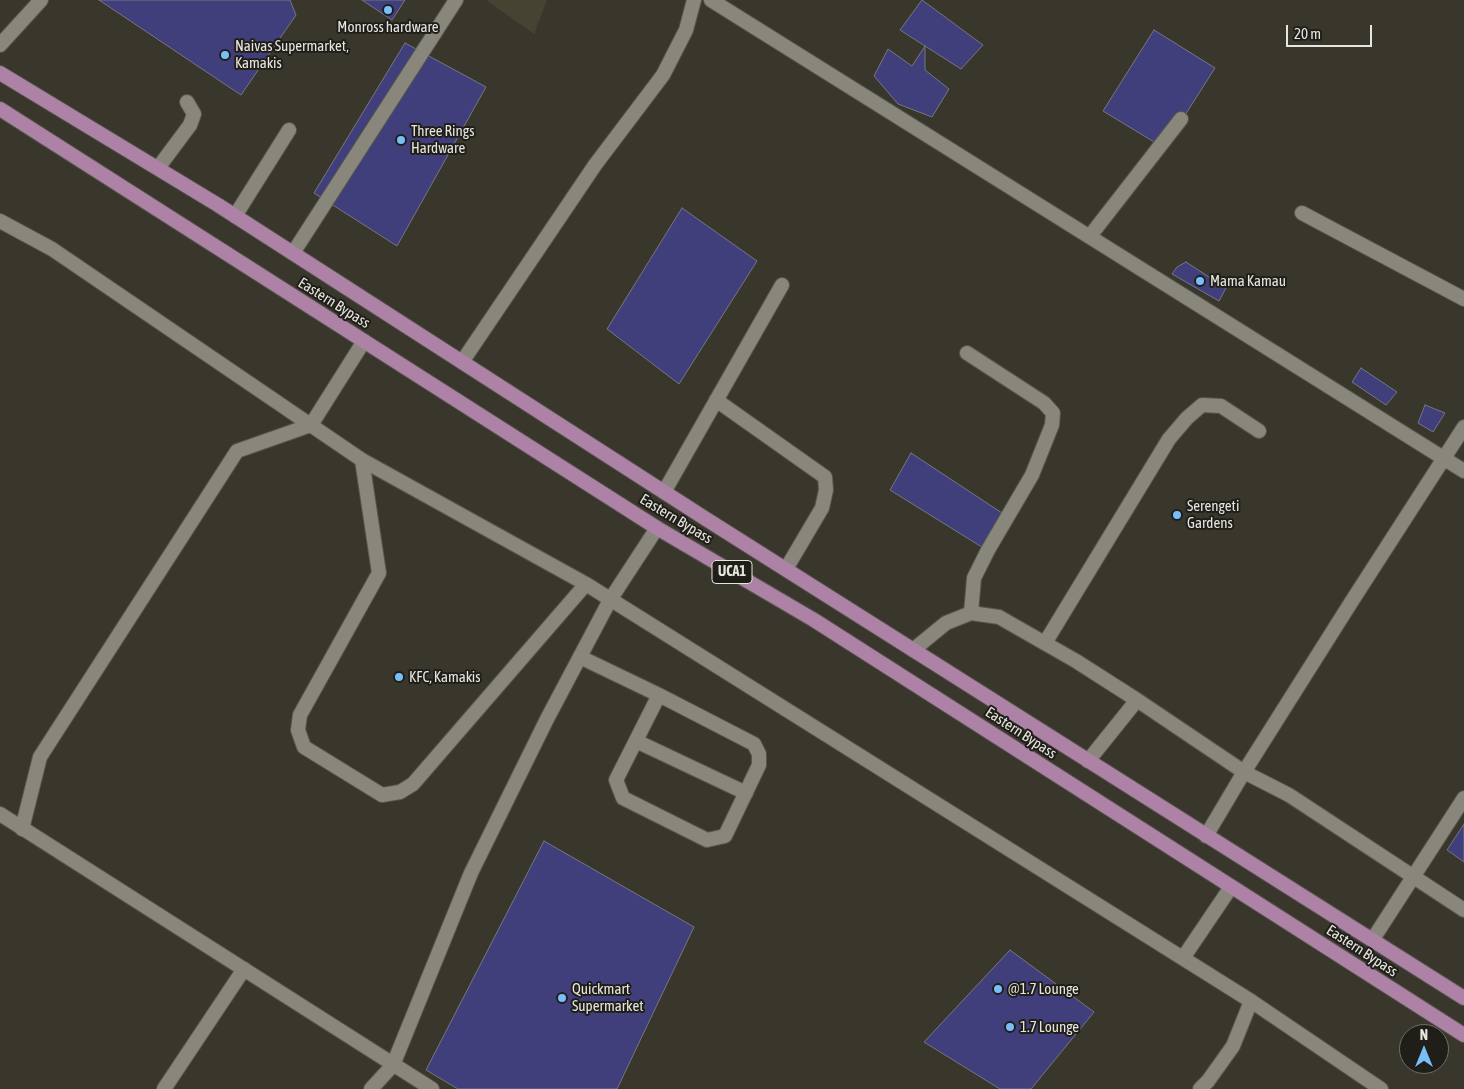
<!DOCTYPE html>
<html>
<head>
<meta charset="utf-8">
<style>
	body { margin:0 }
	#map { position:relative; width:1464px; height:1089px; overflow:hidden; background:#39372c; font-family:"Asap Condensed",sans-serif }
	canvas { display:block }
	.north { position:absolute; left:1399px; top:1024px; width:50px; height:50px; box-sizing:border-box; background:#1f1e19; border:1px solid #6f6e68; border-radius:50%; rotate:0deg; font-size:14px; font-weight:700; line-height:20px; text-align:center; color:#e6e5de }
	.north::after { content:''; display:block; margin:auto; width:18px; height:22px; background:#78bff7; clip-path:polygon(50% 0,100% 100%,50% 72%,0 100%) }
	.scale { position:absolute; left:1286px; top:25px; width:86px; height:22px; box-sizing:border-box; border:2px solid #e6e5de; border-top:0; padding-left:6px; font-size:15px; line-height:18px; white-space:nowrap; color:#e6e5de; -webkit-text-stroke:4px #1f1e19; paint-order:stroke }
</style>
</head>
<body>
<div id="map">
<canvas width="1464" height="1089"></canvas>
<div class="north">N</div>
<div class="scale">20 m</div>
</div>
<script>
const c = document.querySelector('canvas').getContext('2d');
c.lineJoin = 'round';
function fill(path, color) { c.fillStyle = color; c.fill(path, 'evenodd'); }
const poly = rows => new Path2D(rows.map(r => 'M' + r).join(''));
function stroke(path, color, width, dash) { c.strokeStyle = color; c.lineWidth = width; c.lineCap = dash ? 'butt' : 'round'; c.setLineDash(dash || []); c.stroke(path); }
function write(font, color, halo, rows, align = 'center') {
  c.font = font + ' "Asap Condensed",sans-serif'; c.lineWidth = 4; c.setLineDash([]); c.textBaseline = 'middle'; c.strokeStyle = halo; c.fillStyle = color; for (const [text, x, y, turn = 0] of rows) {
    c.save(); c.translate(x, y); c.rotate((+turn || 0) * Math.PI / 180); c.textAlign = isNaN(turn) ? turn : align; if (halo) c.strokeText(text, 0, 0); c.fillText(text, 0, 0); c.restore();
  }
}
const built = poly([
	[486,0,547,0,534,34]
]);
const building = poly([
	[99,0,290,0,296,15,241,95,99,0],
	[362,0,405,0,392,20,362,0],
	[922,0,983,45,961,69,900,30,922,0],
	[1154,30,1215,68,1164,148,1103,111,1154,30],
	[405,43,486,87,397,246,314,193,405,43],
	[925,46,925,70,949,89,932,117,898,104,874,76,888,49,912,66,925,46],
	[682,208,757,261,679,384,607,329,682,208],
	[1186,262,1226,288,1219,301,1172,274,1177,267,1186,262],
	[1361,368,1397,392,1386,405,1352,382,1361,368],
	[1425,405,1445,413,1433,432,1418,423,1425,405],
	[911,453,1005,515,985,549,890,490,911,453],
	[1464,824,1464,862,1447,850,1464,824],
	[544,841,694,927,617,1089,458,1089,426,1070,544,841],
	[1010,950,1094,1012,1031,1089,1000,1089,924,1042,1010,950]
]);
const service = poly([
	[0,45,41,0],
	[158,168,190,125,194,114,187,102],
	[1302,213,1464,299],
	[235,216,289,130],
	[0,221,52,249,362,460,586,584,1251,1001,1381,1089],
	[1090,236,1181,119],
	[293,253,456,0],
	[967,353,1044,403,1053,413,1052,425,1032,475,988,550,974,578,971,613],
	[716,400,825,477,826,490,822,508,786,569],
	[362,460,379,573,300,715,298,730,304,747,382,795,400,792,413,784,586,584],
	[664,492,782,285],
	[1045,643,1169,439,1187,418,1202,405,1221,406,1259,431],
	[580,657,659,695,754,744,759,754,759,765,725,836,707,840,623,798,616,780,659,695],
	[636,741,746,793],
	[22,829,40,757,237,451,311,425,364,341],
	[1183,958,1231,887],
	[164,1089,244,969]
]);
const minor = poly([
	[711,0,1464,471],
	[462,362,595,165,663,75,686,30,694,0],
	[913,650,946,623,971,613,999,617,1076,661,1137,700,1244,772,1289,795,1464,910],
	[1088,761,1137,700],
	[0,814,432,1089],
	[1206,836,1244,772,1350,604,1464,427],
	[1373,939,1464,798],
	[371,1089,393,1065,471,873,547,719,610,600,657,528],
	[1200,1089,1208,1081,1233,1046,1251,1001]
]);
const primary = poly([
	[0,73,218,205,706,519,1464,998],
	[0,109,657,528,814,620,1464,1035]
]);
const markers = [
	[388,10,5,"#78bff7"],
	[225,55,5,"#78bff7"],
	[401,140,5,"#78bff7"],
	[1200,281,5,"#78bff7"],
	[1177,515,5,"#78bff7"],
	[399,677,5,"#78bff7"],
	[998,989,5,"#78bff7"],
	[562,998,5,"#78bff7"],
	[1010,1027,5,"#78bff7"]
];
const shields = [
	[732,572,40]
];
const shieldNames = [
	["UCA1",732,572]
];
const poiNames = [
	["Monross hardware",388,27,"center"],
	["Naivas Supermarket,",235,46],
	["Kamakis",235,63],
	["Three Rings",411,131],
	["Hardware",411,148],
	["Mama Kamau",1210,281],
	["Serengeti",1187,506],
	["Gardens",1187,523],
	["KFC, Kamakis",409,677],
	["Quickmart",572,989],
	["Supermarket",572,1006],
	["@1.7 Lounge",1008,989],
	["1.7 Lounge",1020,1027]
];
const streetNames = [
	["Eastern Bypass",334,303,32],
	["Eastern Bypass",676,519,31],
	["Eastern Bypass",1021,733,33],
	["Eastern Bypass",1362,951,33]
];
fill(built, '#464332');
fill(building, '#403f7c');
stroke(building, '#757682', 1);
stroke(service, '#57564d', 16);
stroke(minor, '#57564d', 16);
stroke(primary, '#57564d', 16);
stroke(service, '#89877b', 14);
stroke(minor, '#89877b', 14);
stroke(primary, '#ae82a7', 14);
for (const [x, y, r, color] of markers) { const dot = new Path2D(); dot.arc(x, y, r, 0, 2 * Math.PI); c.fillStyle = color; c.fill(dot); stroke(dot, '#1f1e19', 2); }
for (const [x, y, w] of shields) { const box = new Path2D(); box.roundRect(x - w / 2, y - 11.5, w, 23, 4); c.fillStyle = '#1f1e19'; c.fill(box); stroke(box, '#e6e5de', 1); }
write('bold 14px', '#e6e5de', null, shieldNames);
write('15px', '#e6e5de', '#1f1e19', poiNames, 'left');
write('15px', '#e6e5de', '#1f1e19', streetNames);
</script>
</body>
</html>
